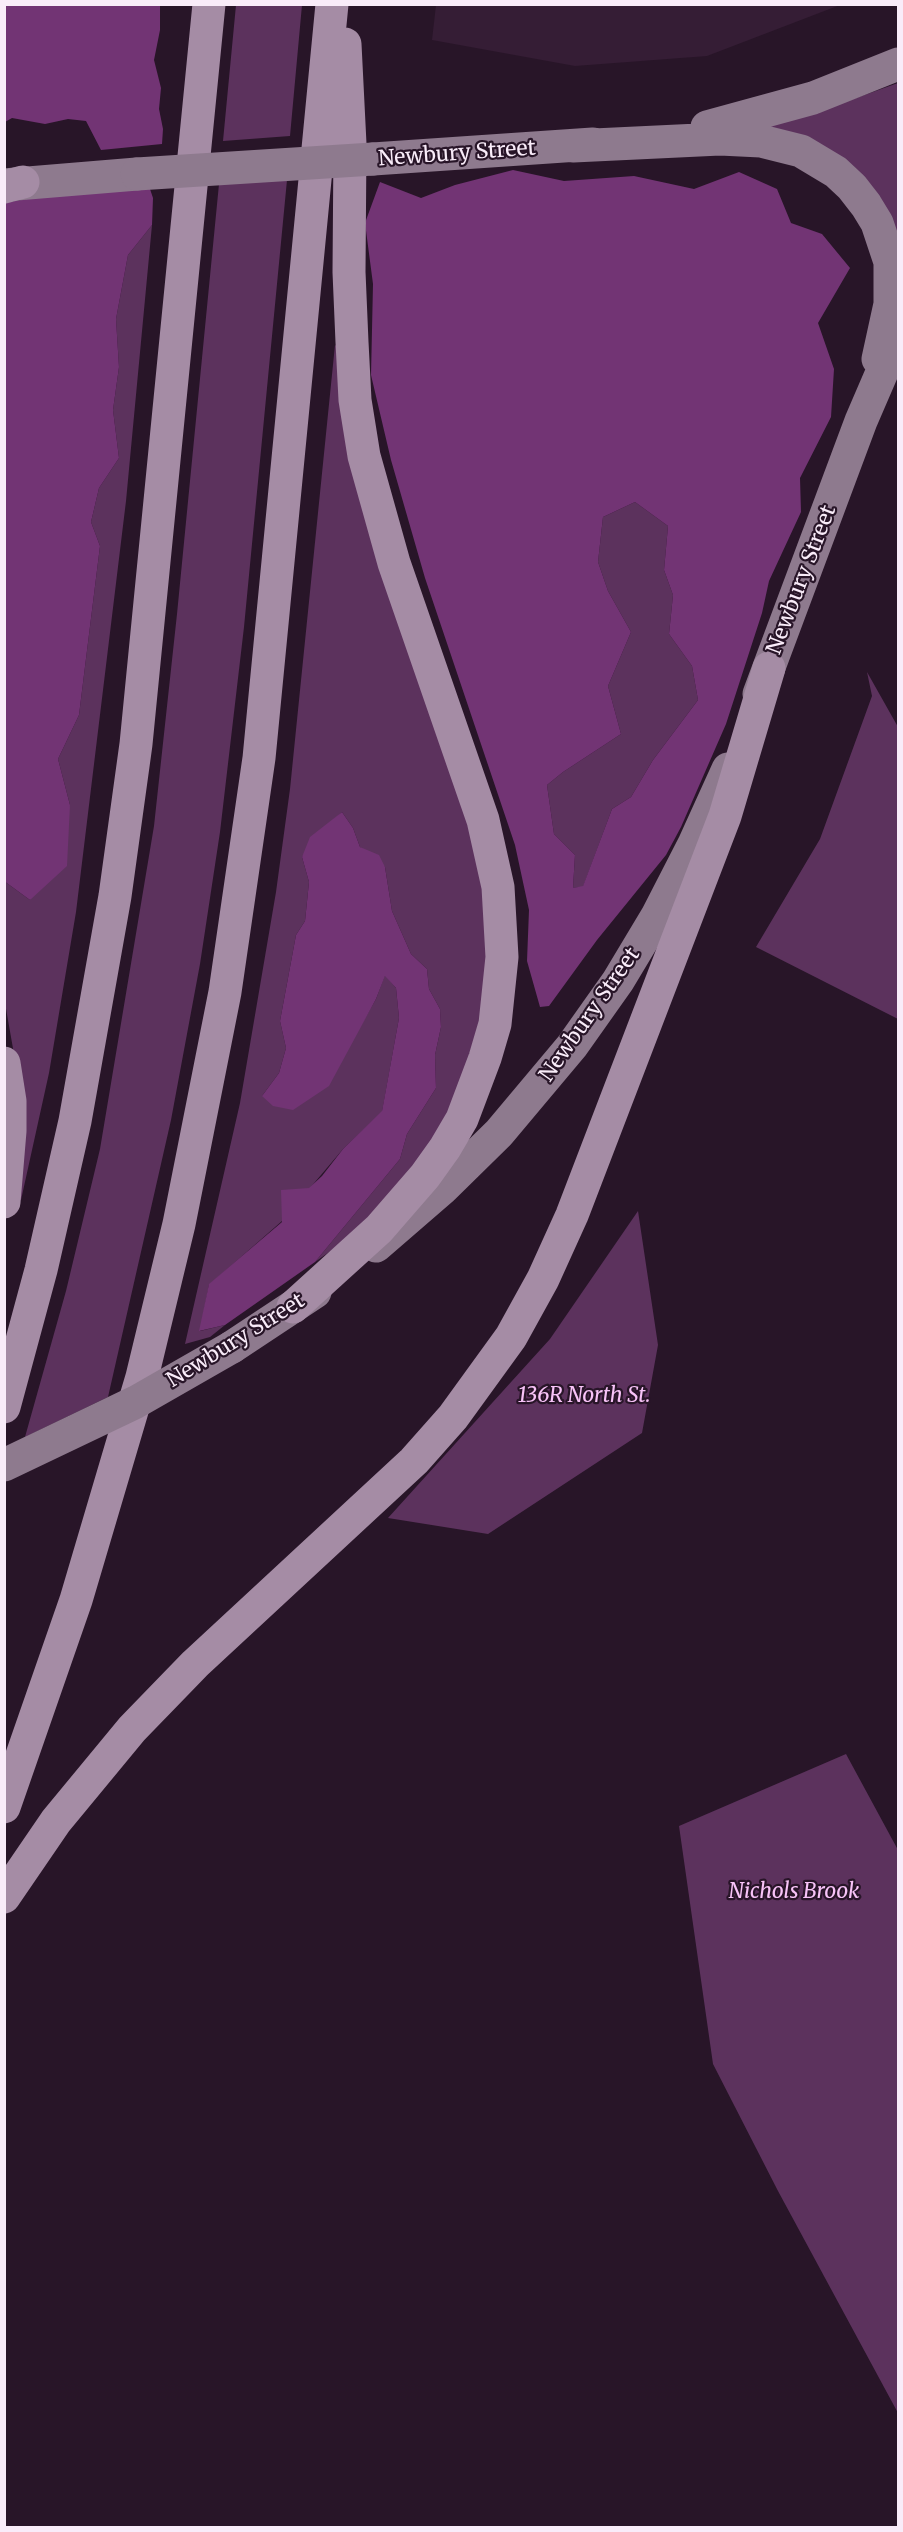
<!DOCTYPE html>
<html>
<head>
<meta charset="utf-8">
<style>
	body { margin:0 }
	#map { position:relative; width:903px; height:2532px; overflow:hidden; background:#281528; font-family:Merriweather,serif }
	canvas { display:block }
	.frame { position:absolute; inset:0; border:6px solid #f9ecf9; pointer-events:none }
</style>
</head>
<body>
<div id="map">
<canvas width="903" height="2532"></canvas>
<div class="frame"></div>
</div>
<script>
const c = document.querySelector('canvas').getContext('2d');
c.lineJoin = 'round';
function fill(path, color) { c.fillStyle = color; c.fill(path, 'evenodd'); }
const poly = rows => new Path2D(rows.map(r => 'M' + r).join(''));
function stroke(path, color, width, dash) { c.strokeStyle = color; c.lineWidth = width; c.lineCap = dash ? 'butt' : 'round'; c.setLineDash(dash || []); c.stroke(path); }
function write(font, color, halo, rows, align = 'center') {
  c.font = font + ' Merriweather,serif'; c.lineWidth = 4.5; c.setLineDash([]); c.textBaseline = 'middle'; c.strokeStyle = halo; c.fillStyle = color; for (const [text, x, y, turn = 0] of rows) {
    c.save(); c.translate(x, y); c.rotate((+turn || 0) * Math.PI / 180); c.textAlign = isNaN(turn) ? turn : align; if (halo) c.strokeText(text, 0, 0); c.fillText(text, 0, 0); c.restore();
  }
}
const built = poly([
	[436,5,436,4,840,5,707,56,575,66,432,40]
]);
const green = poly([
	[236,5,302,5,290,136,223,141],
	[898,83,898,244,765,127,828,108],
	[287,180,244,627,220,832,200,964,171,1120,108,1397,25,1437,66,1291,100,1149,154,826,177,614,219,184],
	[152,225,126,501,76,912,49,1073,21,1200,15,1199,18,1077,5,1003,4,881,30,900,70,805,58,759,79,715,100,546,91,522,99,488,119,458,113,410,119,367,116,319,128,255],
	[335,345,341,350,484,873,489,975,483,1015,451,1109,428,1151,352,1236,315,1262,400,1159,407,1134,436,1088,435,1055,441,1027,440,1009,429,989,427,969,411,954,392,911,385,867,360,847,353,828,342,812,329,824,302,857,309,882,305,921,296,935,280,1021,286,1048,279,1073,262,1096,360,1027,376,999,385,975,396,988,399,1018,382,1112,343,1149,282,1221,209,1285,200,1331,225,1325,210,1337,185,1344,240,1103,276,892,290,789],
	[635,502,668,526,664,570,673,595,669,634,692,666,698,700,653,760,631,797,612,809,583,887,573,888,575,855,554,834,547,785,563,772,621,734,608,686,631,632,608,591,598,562,603,517],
	[867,672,898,727,898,1019,756,947,820,839,872,696],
	[638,1211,658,1345,642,1433,488,1534,388,1518,550,1339],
	[846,1754,898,1850,898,2413,778,2191,713,2064,679,1826]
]);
const forest = poly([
	[5,4,160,5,160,30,154,60,161,88,159,109,163,129,162,144,101,150,86,121,68,119,45,124,12,118,5,122],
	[513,170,564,181,634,176,694,189,739,172,777,189,791,223,822,234,850,268,818,323,834,369,831,417,800,478,801,512,769,581,762,613,726,724,681,827,666,855,597,940,549,1006,540,1007,527,961,529,910,515,845,425,578,391,460,371,375,373,284,365,223,380,182,421,198,455,185],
	[635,502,668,526,664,570,673,595,669,634,692,666,698,700,653,760,631,797,612,809,583,886,573,888,575,855,554,834,547,785,563,772,621,734,608,686,631,632,608,591,598,562,603,517],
	[150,189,153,198,152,225,128,255,116,319,119,367,113,410,119,458,99,488,91,522,100,546,79,715,58,759,70,805,67,866,30,900,4,881,4,203,48,195],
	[342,812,353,828,360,847,379,855,385,867,392,911,411,954,427,969,429,989,440,1009,441,1027,435,1055,436,1088,407,1134,400,1159,315,1262,225,1325,199,1331,209,1284,282,1222,281,1190,309,1188,322,1176,343,1149,382,1111,399,1018,396,988,385,976,376,999,329,1086,293,1110,273,1106,262,1096,279,1073,286,1048,280,1021,296,935,305,921,309,882,302,857,310,837]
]);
const primary = poly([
	[707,127,813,98,898,64],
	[573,146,720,139,761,141,801,151,836,172,852,187,866,205,877,223,890,262,890,304,878,359],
	[373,159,593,144],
	[4,185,137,174],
	[759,694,861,421,898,335],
	[376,1246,443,1188,499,1133,572,1046,618,981,657,916,694,844,728,769],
	[232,1347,315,1292]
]);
const highway = poly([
	[4,187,23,182],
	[4,1063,10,1101,10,1131,4,1202],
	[293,1307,379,1229,425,1176,445,1148,462,1119,485,1058,495,1024,502,957,498,887,483,820,394,563,364,456,355,400,352,342,349,272,350,144,345,44],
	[4,1407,41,1270,75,1121,115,896,136,744,209,4],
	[4,1807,76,1600,142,1377,179,1224,225,992,259,758,332,4],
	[4,1897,56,1821,132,1729,195,1664,414,1461,453,1417,511,1337,543,1279,572,1215,725,816,769,668]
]);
const primaryBridge = poly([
	[137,174,373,159],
	[4,1465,136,1402,232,1347]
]);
const streetNames = [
	["Newbury Street",457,154,-4],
	["Newbury Street",802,580,-69],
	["Newbury Street",590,1015,-55],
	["Newbury Street",236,1341,-32]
];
const parkNames = [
	["136R North St.",584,1396],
	["Nichols Brook",794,1892]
];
fill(built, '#351d35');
fill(green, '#5c325d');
fill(forest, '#723474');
stroke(primary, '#8e7a8e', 33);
stroke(highway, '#a58ca5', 33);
stroke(primaryBridge, '#8e7a8e', 33);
write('21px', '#f9ecf9', '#281528', streetNames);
write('italic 21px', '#f8c3f8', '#281528', parkNames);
</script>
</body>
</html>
